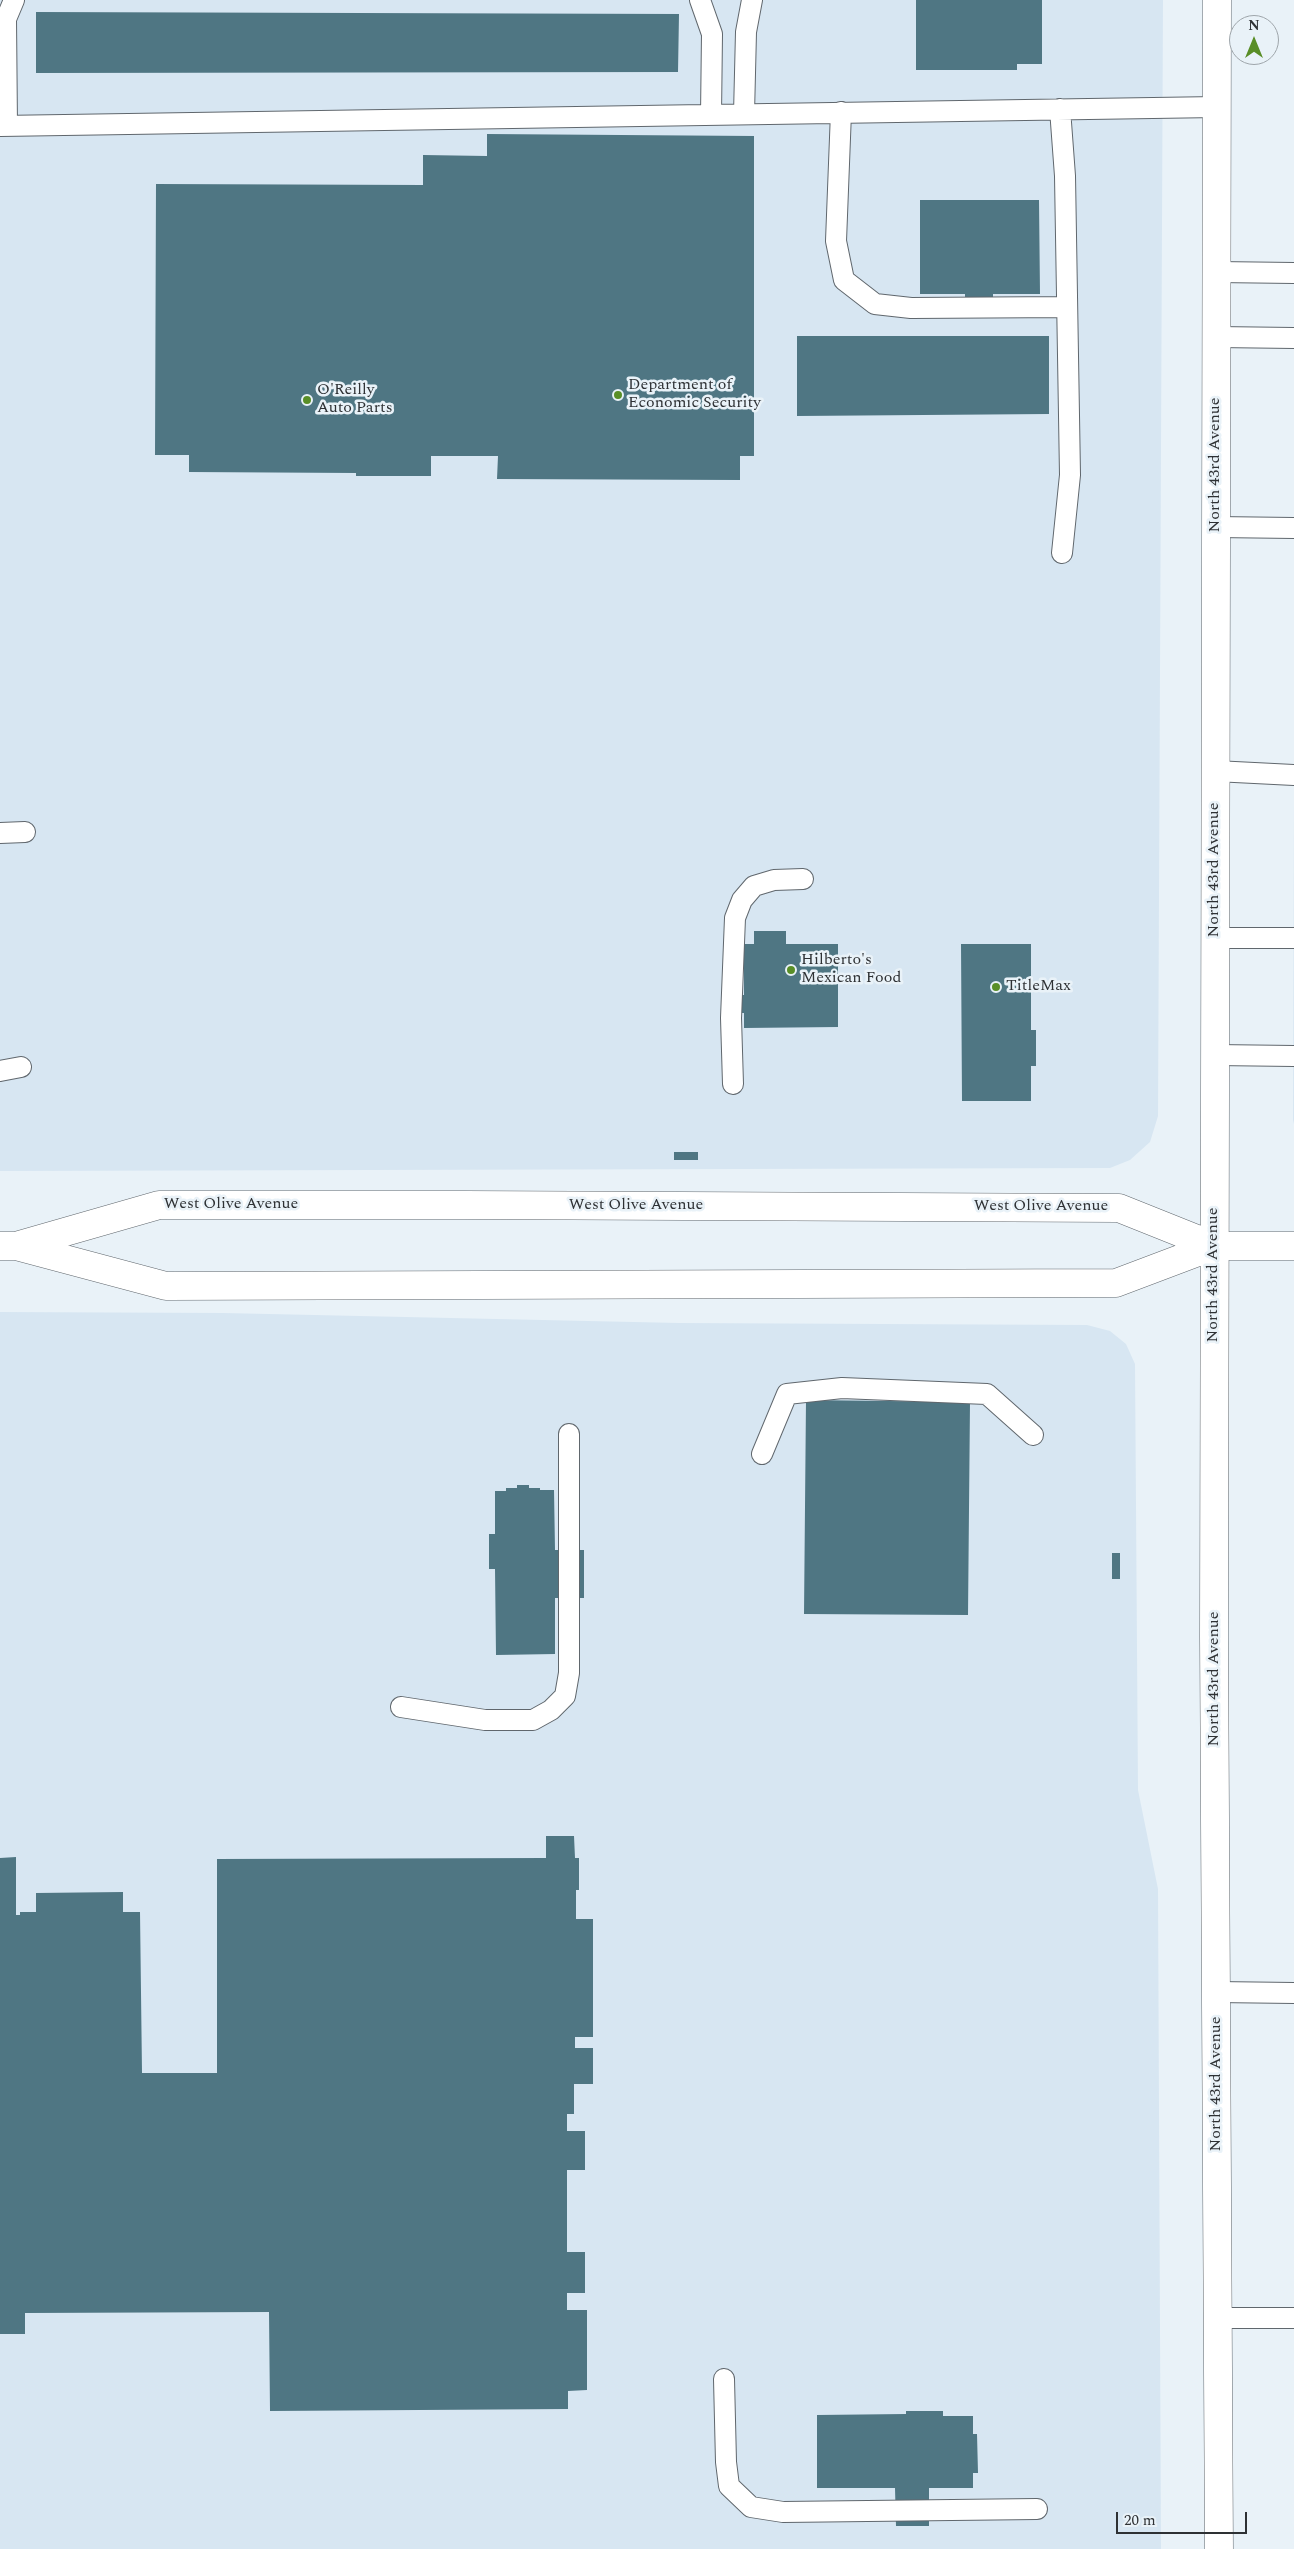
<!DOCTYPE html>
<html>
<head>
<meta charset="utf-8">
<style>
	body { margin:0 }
	#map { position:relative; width:1294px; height:2549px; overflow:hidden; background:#e9f2f8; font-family:Spectral,serif }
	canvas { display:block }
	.north { position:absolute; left:1229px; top:15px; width:50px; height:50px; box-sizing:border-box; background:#e9f2f8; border:1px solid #9ea5aa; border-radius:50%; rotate:0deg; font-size:14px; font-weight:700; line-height:20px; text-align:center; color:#2e3134 }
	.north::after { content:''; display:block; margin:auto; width:18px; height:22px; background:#598e27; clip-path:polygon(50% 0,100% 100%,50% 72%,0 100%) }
	.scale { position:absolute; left:1116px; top:2512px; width:131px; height:22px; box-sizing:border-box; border:2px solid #2e3134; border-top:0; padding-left:6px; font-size:15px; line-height:18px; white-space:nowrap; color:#2e3134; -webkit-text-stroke:4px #e9f2f8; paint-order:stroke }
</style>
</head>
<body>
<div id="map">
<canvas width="1294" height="2549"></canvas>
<div class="north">N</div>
<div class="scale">20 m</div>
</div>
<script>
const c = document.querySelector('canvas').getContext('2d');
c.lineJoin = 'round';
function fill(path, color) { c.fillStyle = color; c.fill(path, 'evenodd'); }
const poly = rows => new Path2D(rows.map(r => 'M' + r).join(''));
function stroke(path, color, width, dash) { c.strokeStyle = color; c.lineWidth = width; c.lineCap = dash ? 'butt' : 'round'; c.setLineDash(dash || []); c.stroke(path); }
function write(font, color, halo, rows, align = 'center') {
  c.font = font + ' Spectral,serif'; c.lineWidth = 5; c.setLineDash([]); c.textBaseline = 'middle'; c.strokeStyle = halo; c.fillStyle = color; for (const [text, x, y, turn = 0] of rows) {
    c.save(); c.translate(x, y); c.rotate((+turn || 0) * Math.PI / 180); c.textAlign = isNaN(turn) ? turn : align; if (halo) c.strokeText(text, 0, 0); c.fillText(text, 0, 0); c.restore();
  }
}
const built = poly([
	[0,0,1163,0,1158,1116,1150,1142,1130,1160,1110,1168,0,1171],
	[1294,799,1294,1124,1293,1120],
	[0,1312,223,1313,679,1323,1087,1325,1110,1331,1126,1344,1135,1364,1138,1790,1158,1889,1161,2549,0,2549]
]);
const building = poly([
	[916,0,1042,0,1042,64,1017,64,1017,70,916,70],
	[36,12,679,14,678,72,36,73],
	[487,134,754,136,754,456,740,456,740,480,497,479,498,456,431,456,431,476,356,476,356,473,189,472,189,455,155,455,156,184,423,185,423,155,487,156],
	[920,200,1039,200,1040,294,993,294,993,302,965,302,965,294,920,294],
	[797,336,1049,336,1049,414,797,416],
	[754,931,786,931,786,944,838,944,838,1027,744,1028,744,1013,740,1013,740,995,744,995,744,944,754,944],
	[961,944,1031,944,1031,1030,1036,1030,1036,1066,1031,1066,1031,1101,962,1101],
	[674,1152,698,1152,698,1160,674,1160],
	[806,1400,970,1402,968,1615,804,1614],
	[517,1485,529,1485,529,1488,540,1488,540,1490,554,1490,555,1550,584,1550,584,1598,555,1598,555,1654,496,1655,495,1569,489,1569,489,1534,495,1534,495,1491,506,1491,506,1488,517,1488],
	[1112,1553,1120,1553,1120,1579,1112,1579],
	[546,1836,574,1836,575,1858,579,1858,579,1890,576,1890,576,1919,593,1919,593,2037,575,2037,575,2048,593,2048,593,2084,574,2084,574,2114,567,2114,567,2131,585,2131,585,2170,567,2170,567,2252,585,2252,585,2293,567,2293,567,2310,587,2310,587,2390,568,2391,568,2409,270,2411,269,2312,25,2313,25,2334,0,2334,0,1858,16,1857,16,1915,20,1915,20,1912,36,1912,36,1893,123,1892,123,1912,140,1912,142,2073,217,2073,217,1859,546,1858],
	[906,2411,943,2411,943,2416,973,2416,973,2434,977,2434,978,2473,973,2473,973,2488,929,2488,929,2526,896,2526,895,2488,817,2488,817,2415,906,2414]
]);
const lane = poly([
	[700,0,712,34,711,115],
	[1060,109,1065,176,1070,475,1062,553],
	[841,112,836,241,844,280,875,304,911,308,1067,307],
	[744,114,746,32,752,0],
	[0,126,1217,107],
	[7,126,6,19,14,0],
	[1217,272,1294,273],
	[1217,337,1294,338],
	[1216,527,1294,528],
	[1215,771,1294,775],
	[0,833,25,832],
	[1216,938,1294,938],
	[1215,1055,1294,1056],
	[0,1071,21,1067],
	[733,1084,731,1018,735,918,742,900,754,886,774,880,803,879],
	[762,1454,787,1394,842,1388,987,1394,1033,1435],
	[401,1707,485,1720,533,1720,551,1710,565,1696,569,1673,569,1434],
	[1216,1992,1294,1993],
	[1218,2318,1294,2318],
	[724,2379,726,2462,729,2486,751,2507,783,2512,1037,2509]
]);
const secondary = poly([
	[1217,0,1214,1636,1219,2549],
	[0,1246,16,1246,166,1286,1116,1283,1214,1246,1294,1246],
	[16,1246,159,1205,464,1205,1119,1208,1214,1246]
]);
const markers = [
	[618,395,5,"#598e27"],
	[307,400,5,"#598e27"],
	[791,970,5,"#598e27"],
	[996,987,5,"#598e27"]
];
const poiNames = [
	["Department of",628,386],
	["Economic Security",628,404],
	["O'Reilly",317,391],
	["Auto Parts",317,409],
	["Hilberto's",801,961],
	["Mexican Food",801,979],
	["TitleMax",1006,987]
];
const streetNames = [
	["North 43rd Avenue",1216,465,-90],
	["North 43rd Avenue",1215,870,-90],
	["West Olive Avenue",231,1205],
	["West Olive Avenue",636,1206],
	["West Olive Avenue",1041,1207],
	["North 43rd Avenue",1214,1275,-90],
	["North 43rd Avenue",1215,1679,-90],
	["North 43rd Avenue",1217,2084,-90]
];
fill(built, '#d7e6f2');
fill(building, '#4f7683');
stroke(lane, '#60676d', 22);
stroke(secondary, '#60676d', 29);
stroke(lane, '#fff', 20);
stroke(secondary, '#fff', 28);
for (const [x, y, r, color] of markers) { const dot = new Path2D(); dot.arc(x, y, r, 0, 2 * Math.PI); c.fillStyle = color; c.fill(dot); stroke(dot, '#e9f2f8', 2); }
write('16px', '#2e3134', '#e9f2f8', poiNames, 'left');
write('16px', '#2e3134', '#e9f2f8', streetNames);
</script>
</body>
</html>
